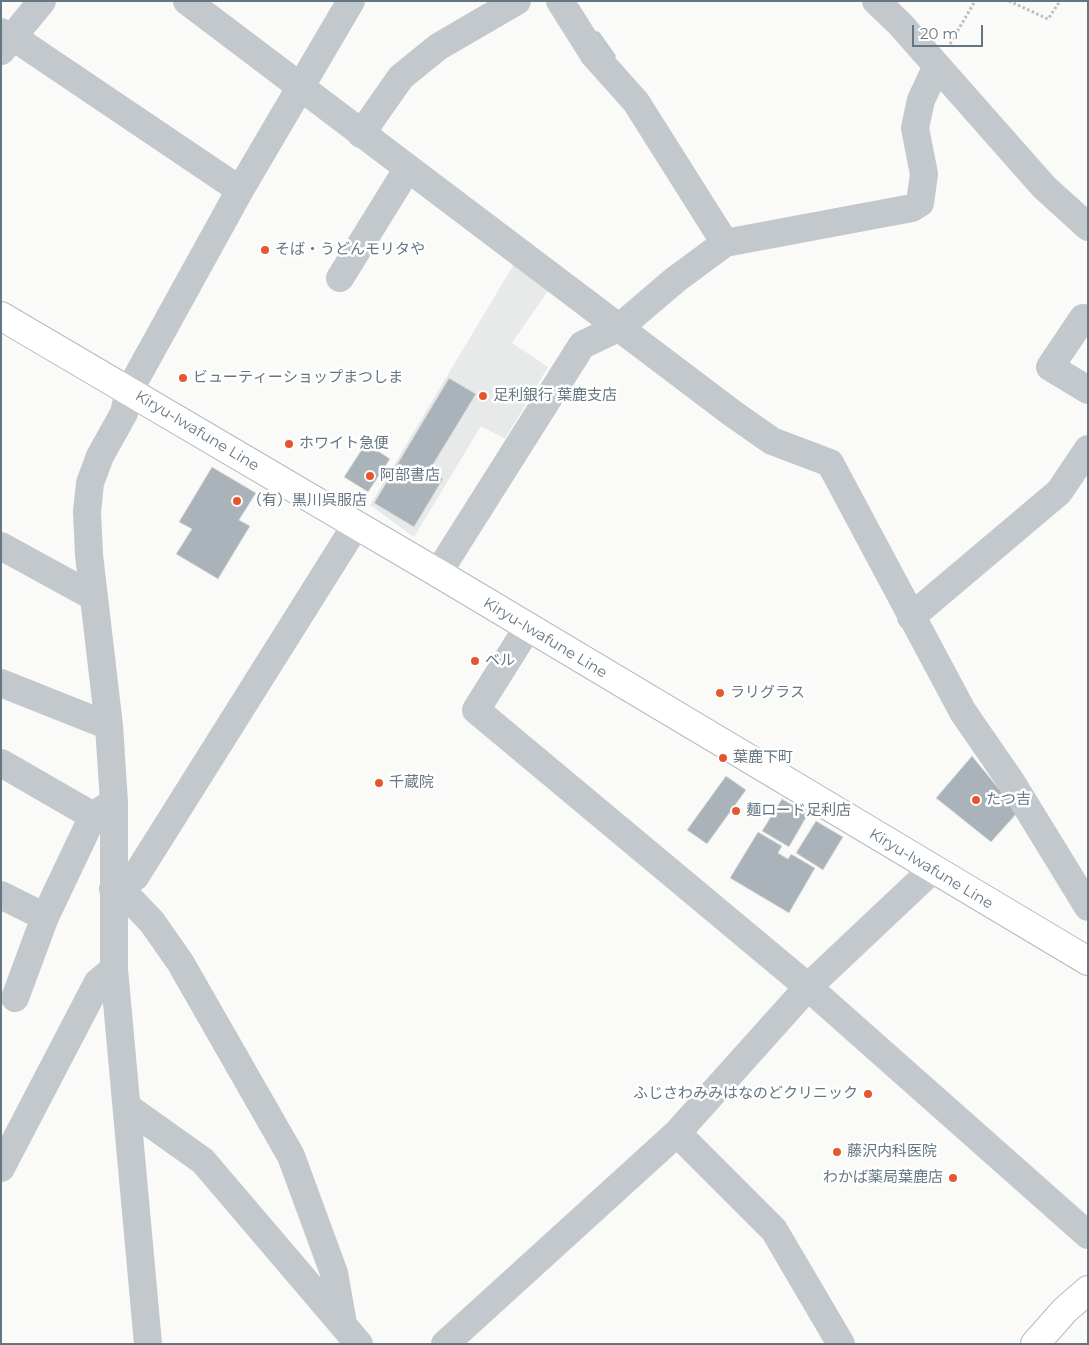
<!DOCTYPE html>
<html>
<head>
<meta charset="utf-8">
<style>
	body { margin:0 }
	#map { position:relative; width:1089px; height:1345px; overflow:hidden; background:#fafaf8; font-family:Montserrat,sans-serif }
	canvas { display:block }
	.frame { position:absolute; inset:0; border:2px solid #657683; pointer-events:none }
	.scale { position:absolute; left:912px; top:25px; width:71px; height:22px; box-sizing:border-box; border:2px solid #657683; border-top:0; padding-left:6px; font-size:15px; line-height:18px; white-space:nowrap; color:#657683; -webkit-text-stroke:4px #fff; paint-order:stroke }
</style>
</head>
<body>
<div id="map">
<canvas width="1089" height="1345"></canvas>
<div class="frame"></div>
<div class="scale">20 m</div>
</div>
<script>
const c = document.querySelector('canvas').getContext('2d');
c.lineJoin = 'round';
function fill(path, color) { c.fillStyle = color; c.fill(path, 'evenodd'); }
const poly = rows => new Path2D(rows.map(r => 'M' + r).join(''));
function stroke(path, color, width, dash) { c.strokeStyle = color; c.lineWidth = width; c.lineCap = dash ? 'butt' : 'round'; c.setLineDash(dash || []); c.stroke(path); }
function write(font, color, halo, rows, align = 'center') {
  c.font = font + ' Montserrat,"Noto Sans JP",sans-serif'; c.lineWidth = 5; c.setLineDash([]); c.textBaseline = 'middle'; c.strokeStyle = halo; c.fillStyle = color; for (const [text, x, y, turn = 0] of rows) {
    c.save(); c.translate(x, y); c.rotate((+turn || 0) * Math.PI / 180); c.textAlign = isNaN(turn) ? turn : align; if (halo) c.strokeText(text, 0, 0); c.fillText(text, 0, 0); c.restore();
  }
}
const built = poly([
	[514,264,550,288,512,343,548,367,505,439,481,426,414,537,370,505]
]);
const stream = poly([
	[597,35,612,56]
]);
const building = poly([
	[449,378,476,394,429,471,443,479,414,527,374,503,449,378],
	[366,443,390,459,368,492,344,477,366,443],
	[212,467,256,493,239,520,250,526,218,579,176,554,192,529,179,522,212,467],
	[972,756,1018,812,991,842,936,798,972,756],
	[726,776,746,790,707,844,687,830,726,776],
	[782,799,808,814,789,847,762,831,782,799],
	[816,821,843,837,823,870,796,853,816,821],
	[758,832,782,846,778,853,788,859,791,854,815,868,789,913,730,878,758,832]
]);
const path = poly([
	[1009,1,1048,19,1060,1],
	[950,44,975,1]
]);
const minor = poly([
	[187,1,732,413,772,441,830,463,963,712,1012,783,1088,907],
	[560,1,594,55,636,102,725,243],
	[876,1,900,24,1044,187,1088,227],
	[1,32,11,39,22,43,240,190],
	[1,51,42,1],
	[361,134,401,77,438,47,517,1],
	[340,278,408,168],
	[1083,318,1050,367,1088,390],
	[1,546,94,597],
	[438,573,582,345,620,327,675,280,725,243,912,208,920,203,924,174,915,128,921,100,937,66],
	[911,617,1059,492,1088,449],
	[528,627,476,710,808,987,1088,1235],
	[1,683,109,726],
	[1,763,93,816],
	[113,889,131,900,152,922,180,962,291,1156,334,1273,343,1324],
	[113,889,135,877,356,525],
	[1,895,45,917],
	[15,998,45,917,93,816,114,802],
	[127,1107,203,1161,359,1344],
	[677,1133,774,1230,841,1344],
	[1,1168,98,982,114,969],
	[148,1344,114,969,114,802,109,726,89,555,87,512,90,483,100,456,124,413,129,391,240,190,351,1],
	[445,1344,677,1133,808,987,932,870]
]);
const major = poly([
	[1,316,438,573,1088,961],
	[1035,1344,1065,1310,1088,1290]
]);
const markers = [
	[265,250,5,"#e4572e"],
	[183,378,5,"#e4572e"],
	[483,396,5,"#e4572e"],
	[289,444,5,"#e4572e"],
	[370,476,5,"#e4572e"],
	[237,501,5,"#e4572e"],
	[475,661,5,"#e4572e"],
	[720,693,5,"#e4572e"],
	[723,758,5,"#e4572e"],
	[379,783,5,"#e4572e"],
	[976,800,5,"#e4572e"],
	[736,811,5,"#e4572e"],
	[868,1094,5,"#e4572e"],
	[837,1152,5,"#e4572e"],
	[953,1178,5,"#e4572e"]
];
const poiNames = [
	["そば・うどんモリタや",275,250],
	["ビューティーショップまつしま",193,378],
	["足利銀行 葉鹿支店",493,396],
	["ホワイト急便",299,444],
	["阿部書店",380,476],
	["（有）黒川呉服店",247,501],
	["ベル",485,661],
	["ラリグラス",730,693],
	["葉鹿下町",733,758],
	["千蔵院",389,783],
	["たつ吉",986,800],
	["麺ロード足利店",746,811],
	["ふじさわみみはなのどクリニック",858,1094,"right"],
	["藤沢内科医院",847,1152],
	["わかば薬局葉鹿店",943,1178,"right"]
];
const streetNames = [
	["Kiryu-Iwafune Line",197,431,31],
	["Kiryu-Iwafune Line",545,638,31],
	["Kiryu-Iwafune Line",931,869,31]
];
fill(built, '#e8e9e9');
stroke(stream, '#bbc7cb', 7);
fill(building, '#aab3b9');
stroke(building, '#dcdcda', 1);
stroke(major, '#b5babe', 30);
stroke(path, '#bbbfc2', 3, [2.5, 2.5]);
stroke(minor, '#c3c8cc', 28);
stroke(major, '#fff', 28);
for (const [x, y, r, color] of markers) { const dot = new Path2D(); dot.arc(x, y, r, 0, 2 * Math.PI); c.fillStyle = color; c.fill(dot); stroke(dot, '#fff', 2); }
write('15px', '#657683', '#fff', poiNames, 'left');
write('15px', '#657683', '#fff', streetNames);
</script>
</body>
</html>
